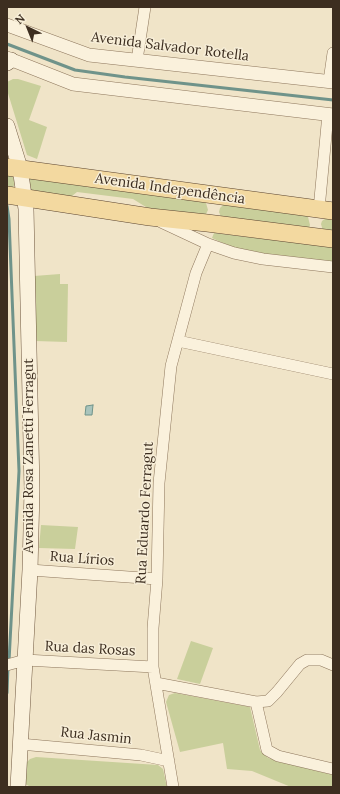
<!DOCTYPE html>
<html>
<head>
<meta charset="utf-8">
<style>
	body { margin:0 }
	#map { position:relative; width:340px; height:794px; overflow:hidden; background:#f0e4c8; font-family:Lora,serif }
	canvas { display:block }
	.frame { position:absolute; inset:0; border:8px solid #3d2e20; pointer-events:none }
	.north { position:absolute; left:8px; top:8px; width:40px; height:40px; -webkit-text-stroke:3px #f7eed8; paint-order:stroke; rotate:317deg; font-size:11px; font-weight:700; line-height:16px; text-align:center; color:#3d2e20 }
	.north::after { content:''; display:block; margin:auto; width:14px; height:18px; background:#3d2e20; clip-path:polygon(50% 0,100% 100%,50% 72%,0 100%) }
</style>
</head>
<body>
<div id="map">
<canvas width="340" height="794"></canvas>
<div class="frame"></div>
<div class="north">N</div>
</div>
<script>
const c = document.querySelector('canvas').getContext('2d');
c.lineJoin = 'round';
function fill(path, color) { c.fillStyle = color; c.fill(path, 'evenodd'); }
const poly = rows => new Path2D(rows.map(r => 'M' + r).join(''));
function stroke(path, color, width, dash) { c.strokeStyle = color; c.lineWidth = width; c.lineCap = dash ? 'butt' : 'round'; c.setLineDash(dash || []); c.stroke(path); }
function write(font, color, halo, rows, align = 'center') {
  c.font = font + ' Lora,serif'; c.lineWidth = 3; c.setLineDash([]); c.textBaseline = 'middle'; c.strokeStyle = halo; c.fillStyle = color; for (const [text, x, y, turn = 0] of rows) {
    c.save(); c.translate(x, y); c.rotate((+turn || 0) * Math.PI / 180); c.textAlign = isNaN(turn) ? turn : align; if (halo) c.strokeText(text, 0, 0); c.fillText(text, 0, 0); c.restore();
  }
}
const green = poly([
	[13,79,18,79,41,86,29,120,47,127,37,159,27,155,7,90,7,82],
	[7,173,13,177,15,184,11,190,7,191],
	[29,177,203,201,206,203,208,210,205,216,154,212,133,199,77,192,67,200,30,196],
	[224,204,304,213,308,217,310,225,309,228,221,217,219,212,220,208],
	[333,216,333,235,323,231,321,224,322,221,326,218],
	[214,233,333,247,333,264,240,251,212,238],
	[60,274,60,284,68,284,67,342,35,341,34,276],
	[41,525,78,527,75,549,39,548],
	[191,641,213,648,200,684,177,679],
	[175,693,250,707,260,750,268,758,333,775,333,787,291,787,252,771,227,769,223,743,180,752,166,702,169,695],
	[36,757,158,765,163,769,167,787,31,787,25,784,27,762,30,759]
]);
const water = poly([
	[93,405,92,415,85,415,86,406,93,405]
]);
const stream = poly([
	[7,44,75,70,125,77,333,100],
	[7,206,9,219,19,471,9,661],
	[7,693,8,667]
]);
const minor = poly([
	[137,60,145,7],
	[329,81,333,53],
	[319,209,328,114],
	[161,222,208,244,234,253,263,259,333,267],
	[178,341,333,374],
	[30,570,157,579],
	[7,665,25,660,153,667],
	[156,683,256,702,268,701,277,692,300,664,307,660,321,660,333,665],
	[256,702,267,750,278,756,333,769],
	[20,744,141,755,169,761],
	[173,787,153,667,153,628,157,579,159,483,171,366,196,273,208,244]
]);
const tertiary = poly([
	[7,25,89,55,333,82],
	[7,58,73,84,333,115]
]);
const secondary = poly([
	[7,63,11,60],
	[7,126,20,168,26,209,32,490,30,570,18,787]
]);
const primary = poly([
	[7,167,333,211],
	[7,195,150,217,207,223,333,239]
]);
const streetNames = [
	["Avenida Salvador Rotella",170,47,7],
	["Avenida Independência",170,189,8],
	["Avenida Rosa Zanetti Ferragut",29,456,-90],
	["Rua Eduardo Ferragut",145,513,-87],
	["Rua Lírios",82,559,4],
	["Rua das Rosas",90,649,3],
	["Rua Jasmin",96,736,6]
];
fill(green, '#c9cf9b');
fill(water, '#a9c4bc');
stroke(water, '#6f938a', 1);
stroke(stream, '#6f938a', 3);
stroke(minor, '#8d765c', 12);
stroke(tertiary, '#8d765c', 14);
stroke(secondary, '#6f573f', 16);
stroke(primary, '#5b4430', 18);
stroke(minor, '#faf1dc', 11);
stroke(tertiary, '#faf1dc', 13);
stroke(secondary, '#faf1dc', 15);
stroke(primary, '#f3d9a0', 17);
write('14px', '#3d2e20', '#f7eed8', streetNames);
</script>
</body>
</html>
